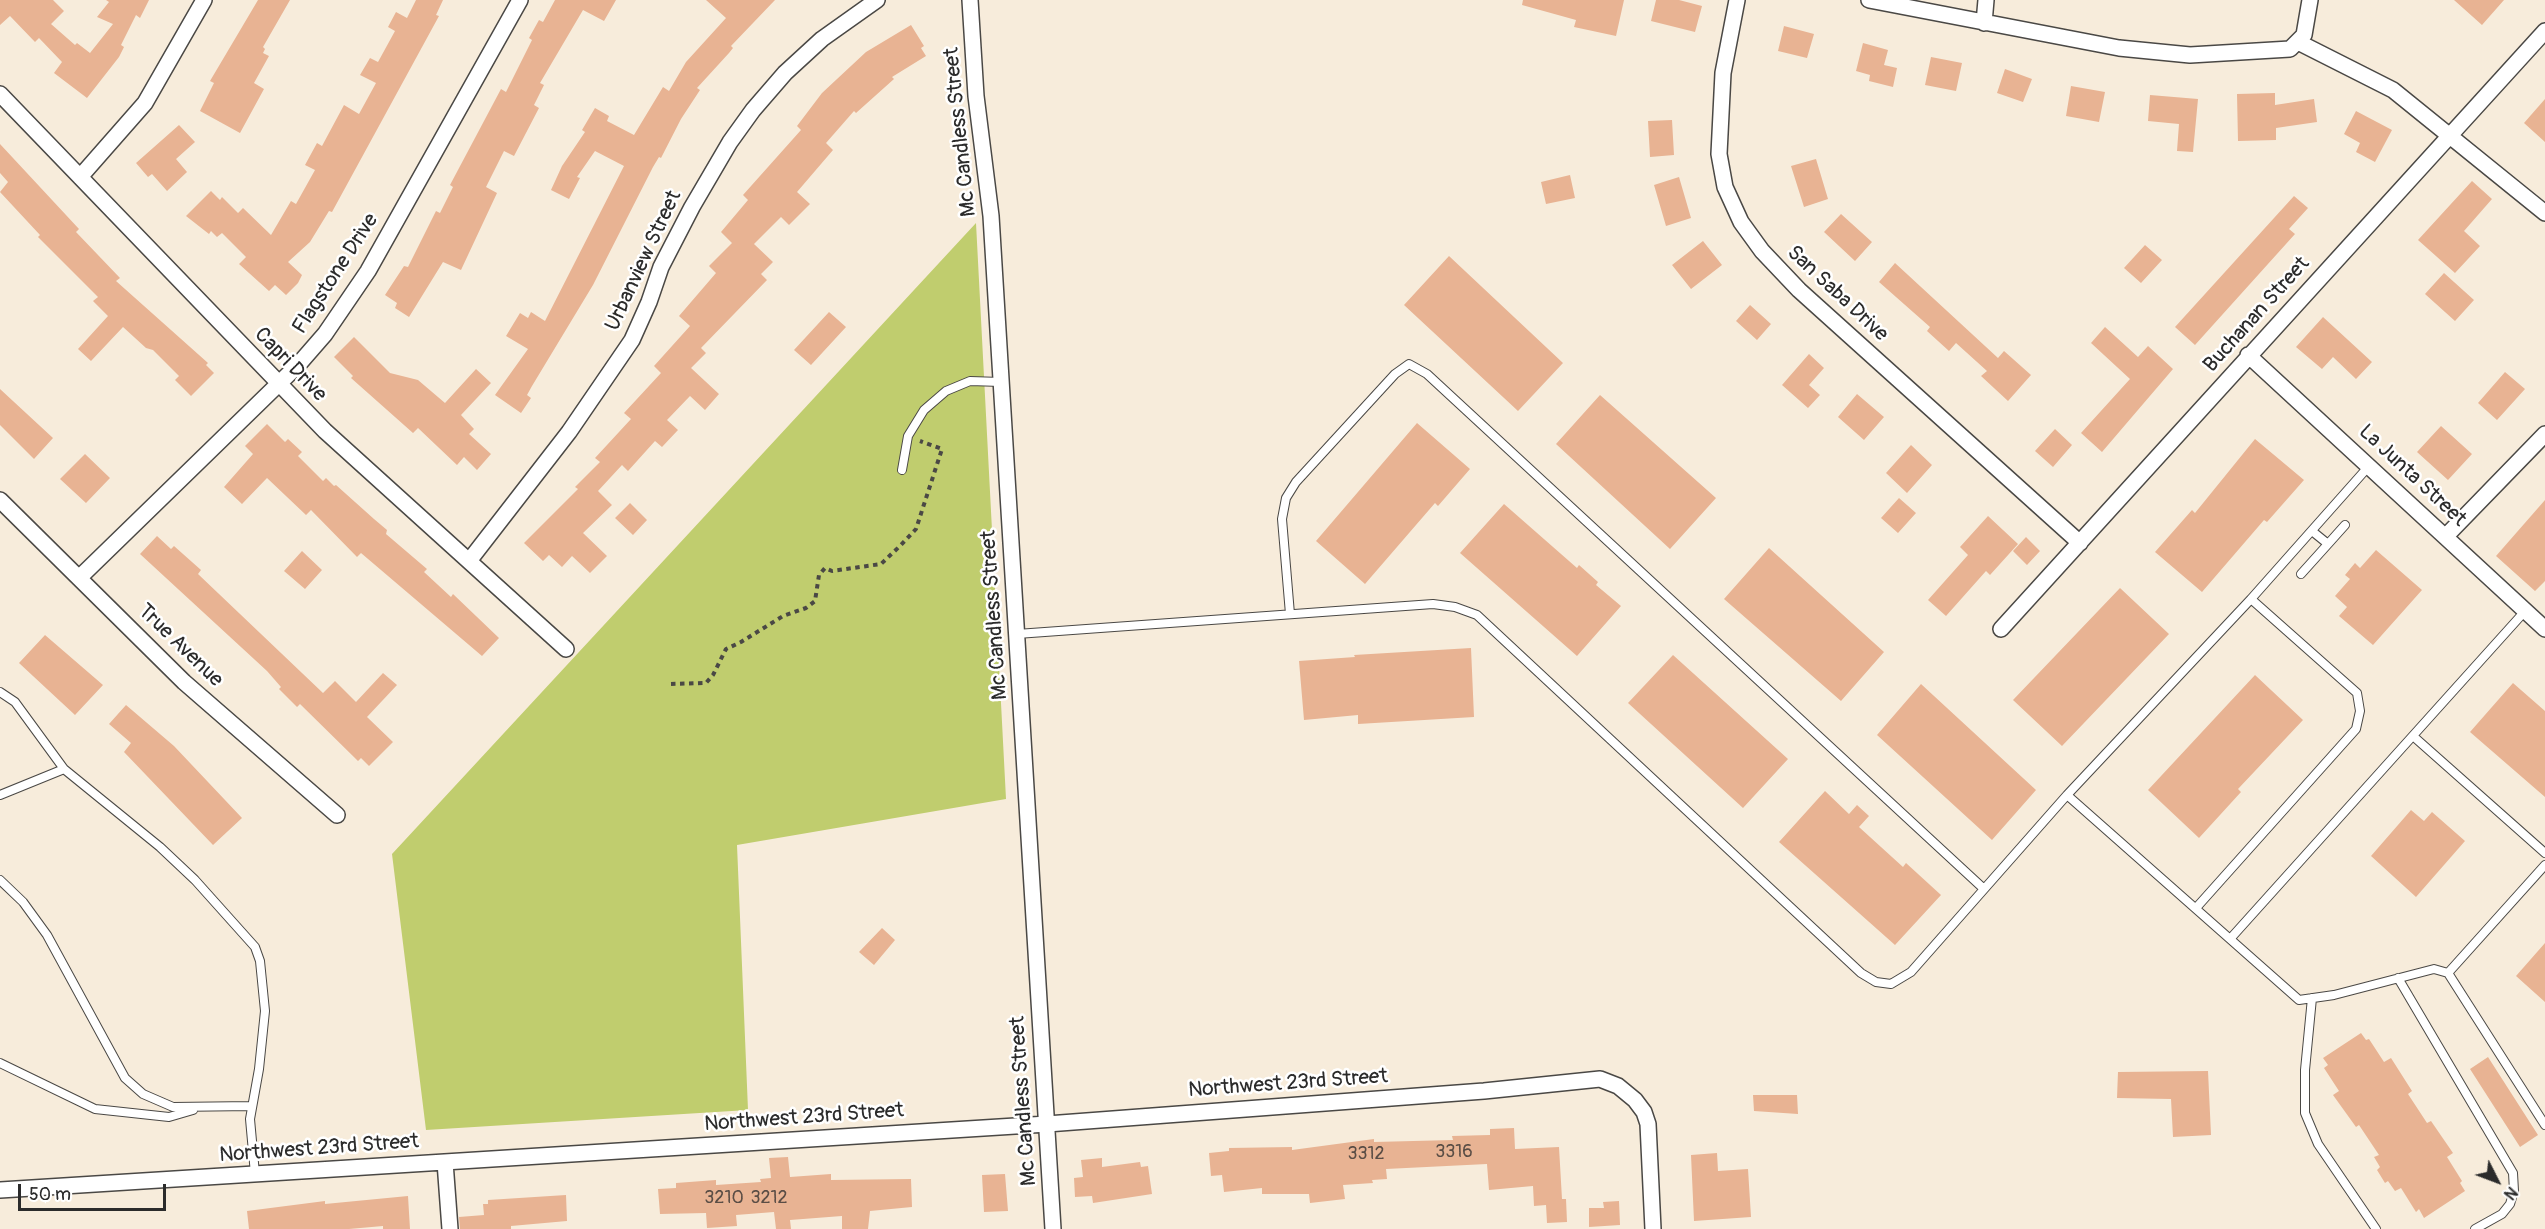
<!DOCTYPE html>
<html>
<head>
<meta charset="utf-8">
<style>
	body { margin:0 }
	#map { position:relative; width:2545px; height:1229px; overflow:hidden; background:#f7ecdb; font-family:Pangolin,sans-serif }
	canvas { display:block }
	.north { position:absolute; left:2467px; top:1151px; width:60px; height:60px; -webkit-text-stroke:4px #fff; paint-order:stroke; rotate:132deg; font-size:16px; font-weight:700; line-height:24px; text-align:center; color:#2b2b2b }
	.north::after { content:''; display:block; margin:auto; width:21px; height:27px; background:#2b2b2b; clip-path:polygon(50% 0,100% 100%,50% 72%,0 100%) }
	.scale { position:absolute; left:18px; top:1184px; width:148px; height:27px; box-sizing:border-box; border:3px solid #2b2b2b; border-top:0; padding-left:8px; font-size:18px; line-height:21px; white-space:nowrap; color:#2b2b2b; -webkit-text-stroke:4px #fff; paint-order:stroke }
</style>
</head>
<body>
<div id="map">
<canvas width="2545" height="1229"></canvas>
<div class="north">N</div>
<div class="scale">50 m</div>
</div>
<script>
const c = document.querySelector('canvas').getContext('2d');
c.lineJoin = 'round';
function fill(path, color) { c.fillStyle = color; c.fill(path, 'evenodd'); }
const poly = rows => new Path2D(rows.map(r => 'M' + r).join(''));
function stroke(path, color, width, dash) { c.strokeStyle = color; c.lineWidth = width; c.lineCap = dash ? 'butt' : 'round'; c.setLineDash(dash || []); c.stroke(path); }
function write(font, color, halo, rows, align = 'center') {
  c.font = font + ' Pangolin,sans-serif'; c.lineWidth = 5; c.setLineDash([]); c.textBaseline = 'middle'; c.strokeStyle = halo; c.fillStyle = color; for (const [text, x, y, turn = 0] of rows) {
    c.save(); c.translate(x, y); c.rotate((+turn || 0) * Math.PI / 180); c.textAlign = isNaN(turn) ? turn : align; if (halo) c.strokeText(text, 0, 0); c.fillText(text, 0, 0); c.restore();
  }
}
const green = poly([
	[976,223,1006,799,737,845,748,1110,426,1130,392,854]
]);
const building = poly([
	[0,0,53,0,64,11,51,24,75,45,77,43,90,53,113,24,97,17,109,2,106,0,149,0,140,18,136,15,121,45,124,47,119,57,87,98,54,73,62,62,39,38,35,42,10,16,0,25],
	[258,0,290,0,263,47,265,49,263,53,269,56,254,83,264,89,240,133,200,111,214,83,210,81],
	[416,0,443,0,436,15,439,16,332,212,329,211,310,242,288,262,302,275,298,283,286,295,275,285,269,291,239,264,246,257,222,233,217,237,211,231,209,234,186,216,211,191,220,200,222,197,238,213,243,208,271,235,291,201,296,204,315,170,305,165,317,143,322,146,344,105,359,114,376,83,360,75,370,58,378,62,395,31,388,27,396,12,407,18],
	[555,0,616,0,604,21,583,10,540,83,544,85,534,105,539,108,514,156,504,151,486,187,497,193,461,270,443,262,409,317,395,308,397,303,385,295,404,266,408,267,436,211,440,213,453,187,450,185,501,89,506,92,532,40,529,38,539,20,543,22],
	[706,0,775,0,731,46,733,48,729,53,697,88,700,90,681,119,661,158,659,157,653,167,593,285,532,386,527,395,531,398,521,413,495,395,528,349,506,336,520,313,528,318,531,312,545,321,624,166,595,151,577,177,580,178,569,199,551,190,562,166,585,132,582,130,595,108,609,116,607,121,634,135,663,87,669,91,686,62,726,18],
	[1523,0,1624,0,1616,36,1574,27,1576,20,1522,5],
	[1656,0,1679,0,1702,6,1695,32,1651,21],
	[2454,0,2504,0,2482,25],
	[911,25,924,46,921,48,926,56,892,77,894,79,856,113,854,111,826,143,833,150,797,192,810,204,789,225,781,217,754,244,773,262,761,274,767,280,701,348,706,353,691,368,719,394,705,410,690,396,667,420,678,430,662,447,655,441,628,471,622,465,598,491,612,505,583,533,607,556,590,573,572,556,562,567,549,555,543,561,524,543,578,489,575,487,600,462,595,458,631,419,624,413,661,373,654,366,690,326,679,316,716,273,709,266,732,243,721,232,748,200,743,195,801,130,797,126,822,93,866,52],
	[1784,26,1814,34,1807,58,1778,51],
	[1863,43,1888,50,1884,65,1897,68,1893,87,1869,81,1870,75,1856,71],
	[1931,57,1962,63,1956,91,1925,85],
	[2005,69,2032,79,2023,102,1997,93],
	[2071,86,2105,92,2099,122,2066,116],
	[2275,93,2275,105,2314,99,2317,122,2276,128,2276,140,2238,141,2237,94],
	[2150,95,2198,99,2193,152,2177,151,2179,124,2148,121],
	[2545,99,2545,142,2524,123],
	[2356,111,2392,130,2375,162,2356,152,2360,143,2344,134],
	[1672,120,1674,155,1650,157,1648,121],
	[179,125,195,142,176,159,187,172,167,191,152,174,148,177,136,163],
	[0,144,79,229,76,232,120,278,116,281,208,363,206,365,214,373,191,396,175,380,179,376,153,350,146,348,123,327,91,361,78,349,108,316,93,301,98,297,38,237,40,235,0,192,8,182,0,173],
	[1816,159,1828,199,1804,207,1791,166],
	[1570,175,1575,198,1546,204,1541,182],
	[1679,177,1691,218,1666,226,1654,185],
	[2472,181,2492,199,2464,231,2480,246,2455,273,2418,240],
	[2294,196,2308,208,2289,229,2295,234,2195,345,2175,327],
	[1841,214,1872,242,1855,261,1824,232],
	[1703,241,1722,265,1691,289,1672,265],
	[2145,245,2162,260,2141,283,2124,268],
	[1449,256,1563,363,1518,411,1404,305],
	[1895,263,1998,358,2004,351,2031,375,2008,401,1981,376,1987,371,1956,343,1949,351,1927,331,1930,327,1879,282],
	[2444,273,2474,300,2455,321,2425,294],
	[1750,305,1771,324,1757,340,1736,321],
	[829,312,846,327,811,365,794,350],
	[2323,317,2372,362,2356,379,2333,357,2322,369,2296,347],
	[2105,327,2138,357,2148,346,2173,369,2102,452,2081,433,2130,379,2091,343],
	[354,337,390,373,418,380,445,403,476,369,491,383,461,415,474,429,469,434,491,454,477,470,464,457,457,465,418,428,413,433,351,378,353,376,334,357],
	[1809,354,1824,368,1809,385,1820,395,1808,408,1782,385],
	[2505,372,2525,389,2497,420,2478,403],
	[0,389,53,438,34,459,0,425],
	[1857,394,1884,417,1864,440,1838,417],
	[1600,395,1716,498,1670,549,1556,444],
	[1417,423,1470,469,1438,506,1435,503,1365,584,1316,541],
	[267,424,285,442,288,439,302,452,298,456,323,481,326,478,334,486,336,485,374,519,387,530,386,534,427,569,424,572,451,597,453,594,499,638,482,656,361,553,357,557,311,510,306,515,267,478,242,504,224,487,253,454,245,446],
	[2441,426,2472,454,2448,480,2417,452],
	[2055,429,2072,445,2053,467,2035,451],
	[2255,439,2304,480,2267,522,2264,520,2202,592,2155,552,2192,510,2195,513],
	[1911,445,1932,465,1907,493,1886,473],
	[85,454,110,478,86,503,60,479],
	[1899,498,1916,513,1898,533,1881,518],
	[2545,500,2545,581,2535,591,2496,556],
	[630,503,647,520,633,535,615,518],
	[1504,504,1577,568,1579,565,1598,582,1596,585,1621,606,1577,656,1460,553],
	[1988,516,2018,544,1990,575,1986,571,1946,616,1928,600,1968,555,1960,547],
	[157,536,171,549,174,546,201,570,198,574,323,693,335,681,356,702,383,673,397,685,367,717,393,742,369,766,361,758,358,761,300,704,297,707,279,689,281,687,267,671,140,554],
	[2026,537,2040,551,2027,565,2013,551],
	[1769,548,1884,652,1841,701,1724,599],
	[2376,550,2422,590,2373,645,2339,616,2347,607,2335,596,2350,579,2345,575,2355,563,2360,568],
	[302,551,322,570,305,589,284,571],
	[2120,588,2169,634,2062,746,2013,700],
	[45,635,103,685,75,715,19,663],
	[1471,648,1474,717,1358,724,1358,715,1304,720,1299,661,1355,657,1354,655],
	[1673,655,1788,759,1743,808,1628,703],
	[2255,675,2303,720,2238,789,2241,792,2199,838,2148,790],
	[2513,683,2545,711,2545,797,2470,732],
	[1921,684,2036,790,1992,840,1877,735],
	[126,705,174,746,242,818,213,845,124,752,131,743,109,724],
	[1825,791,1849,814,1857,805,1869,816,1859,827,1903,867,1906,863,1941,895,1895,945,1779,842],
	[2411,810,2424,821,2432,812,2465,841,2416,897,2371,856],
	[882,928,895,940,874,965,859,952],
	[2545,943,2545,1002,2516,976],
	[2361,1033,2366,1040,2369,1039,2384,1062,2391,1058,2412,1091,2408,1094,2427,1123,2431,1121,2453,1153,2447,1157,2462,1181,2460,1183,2465,1191,2424,1218,2419,1209,2416,1212,2401,1188,2395,1191,2388,1181,2385,1183,2377,1170,2380,1167,2374,1157,2379,1155,2359,1125,2356,1127,2333,1095,2339,1091,2324,1068,2328,1065,2323,1058],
	[2488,1057,2538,1135,2520,1147,2470,1069],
	[2208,1071,2211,1135,2173,1137,2171,1099,2117,1098,2118,1072],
	[1753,1095,1797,1095,1798,1114,1754,1111],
	[1514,1128,1515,1149,1559,1147,1562,1199,1566,1199,1567,1222,1547,1223,1546,1205,1534,1206,1533,1186,1489,1190,1487,1164,1386,1169,1387,1179,1372,1180,1373,1183,1343,1185,1345,1199,1310,1203,1309,1194,1262,1194,1262,1188,1224,1192,1222,1175,1211,1176,1209,1153,1229,1151,1229,1148,1292,1147,1292,1150,1374,1139,1374,1142,1453,1140,1452,1136,1490,1135,1490,1129],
	[1717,1153,1718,1171,1748,1169,1751,1217,1694,1221,1691,1155],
	[788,1157,790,1177,831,1174,831,1180,911,1179,912,1207,870,1211,868,1229,842,1229,842,1216,790,1220,791,1229,776,1229,774,1212,736,1215,737,1226,707,1228,706,1213,660,1214,658,1189,676,1188,676,1183,716,1180,716,1185,761,1182,760,1179,771,1178,769,1158],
	[1102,1158,1102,1167,1140,1162,1141,1167,1148,1166,1152,1194,1093,1203,1092,1196,1075,1197,1074,1178,1083,1177,1081,1160],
	[1005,1174,1008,1211,984,1212,982,1175],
	[566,1195,567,1221,511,1226,511,1229,460,1229,459,1217,484,1215,483,1204,488,1204,488,1200],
	[408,1196,410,1229,383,1229,383,1226,349,1229,249,1229,247,1211,325,1201,325,1204],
	[1619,1201,1620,1225,1589,1227,1589,1208,1604,1208,1603,1202]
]);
const path = poly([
	[671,684,706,683,713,675,726,649,741,642,783,616,806,608,815,601,819,575,825,568,832,571,881,564,901,545,916,529,942,449,920,441]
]);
const lane = poly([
	[902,470,908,436,924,410,946,391,970,381,1001,382],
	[2328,544,2345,525],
	[2301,574,2328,544,2312,531],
	[2526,610,2230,939,2299,1000,2334,995,2434,969,2448,973,2545,1125],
	[1290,614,1282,519,1286,498,1296,482,1395,374,1409,364,1427,374,1984,889],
	[1017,634,1433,604,1455,607,1477,615,1861,973,1876,982,1891,984,1911,972,2067,795,2251,599,2369,466],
	[0,692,15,702,64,769,160,847,195,880,255,947,260,961,265,1011,259,1069,250,1119,255,1174],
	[2413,736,2545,853],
	[0,795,64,769],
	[2067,795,2230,939],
	[0,880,23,902,47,935,125,1078,143,1094,173,1107,252,1106],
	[2196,908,2356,729,2360,711,2357,693,2251,599],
	[2448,973,2545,865],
	[2398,978,2513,1173,2514,1191,2510,1204,2502,1214,2475,1229],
	[2312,998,2305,1070,2305,1113,2318,1144,2376,1229],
	[0,1063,95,1109,169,1117,193,1110]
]);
const street = poly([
	[970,0,976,96,991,216,1053,1229],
	[1737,0,1723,73,1719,154,1725,187,1741,222,1762,251,1799,290,2080,543],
	[1869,0,2119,48,2190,55,2290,49,2304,35,2310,0],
	[1984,23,1986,0],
	[2298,42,2393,90,2545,213],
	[0,94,325,431,566,649],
	[80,177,145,103,204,0],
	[2248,355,2545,629],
	[0,500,184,682,337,815],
	[2446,536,2545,434],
	[469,561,569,432,632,340,649,302,661,267,692,207,730,142,753,110,785,73,822,39,877,0],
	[79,578,298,365,325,334,368,271,520,0],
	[2001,629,2545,31],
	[445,1162,450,1229],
	[0,1190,1047,1124,1484,1091,1600,1079,1618,1086,1635,1100,1644,1112,1648,1124,1653,1229]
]);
const numberNames = [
	["3316",1454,1152],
	["3312",1366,1154],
	["3210",724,1198],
	["3212",769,1198]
];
const streetNames = [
	["Mc Candless Street",961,132,-96],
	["Urbanview Street",644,261,-65],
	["Flagstone Drive",336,274,-57],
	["San Saba Drive",1837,294,43],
	["Buchanan Street",2257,315,-48],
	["Capri Drive",290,365,46],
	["La Junta Street",2412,476,43],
	["Mc Candless Street",995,615,-94],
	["True Avenue",180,646,44],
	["Northwest 23rd Street",1288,1084,-4],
	["Mc Candless Street",1024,1101,-94],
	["Northwest 23rd Street",804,1118,-4],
	["Northwest 23rd Street",319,1149,-4]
];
fill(green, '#c0cd6e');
fill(building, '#e8b393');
stroke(lane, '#4a4845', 10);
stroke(street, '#4a4845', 18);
stroke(path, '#4a4845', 4, [4.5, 4.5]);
stroke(lane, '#fff', 8);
stroke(street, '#fff', 15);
write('18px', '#5a4d45', null, numberNames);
write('21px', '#2b2b2b', '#fff', streetNames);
</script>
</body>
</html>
